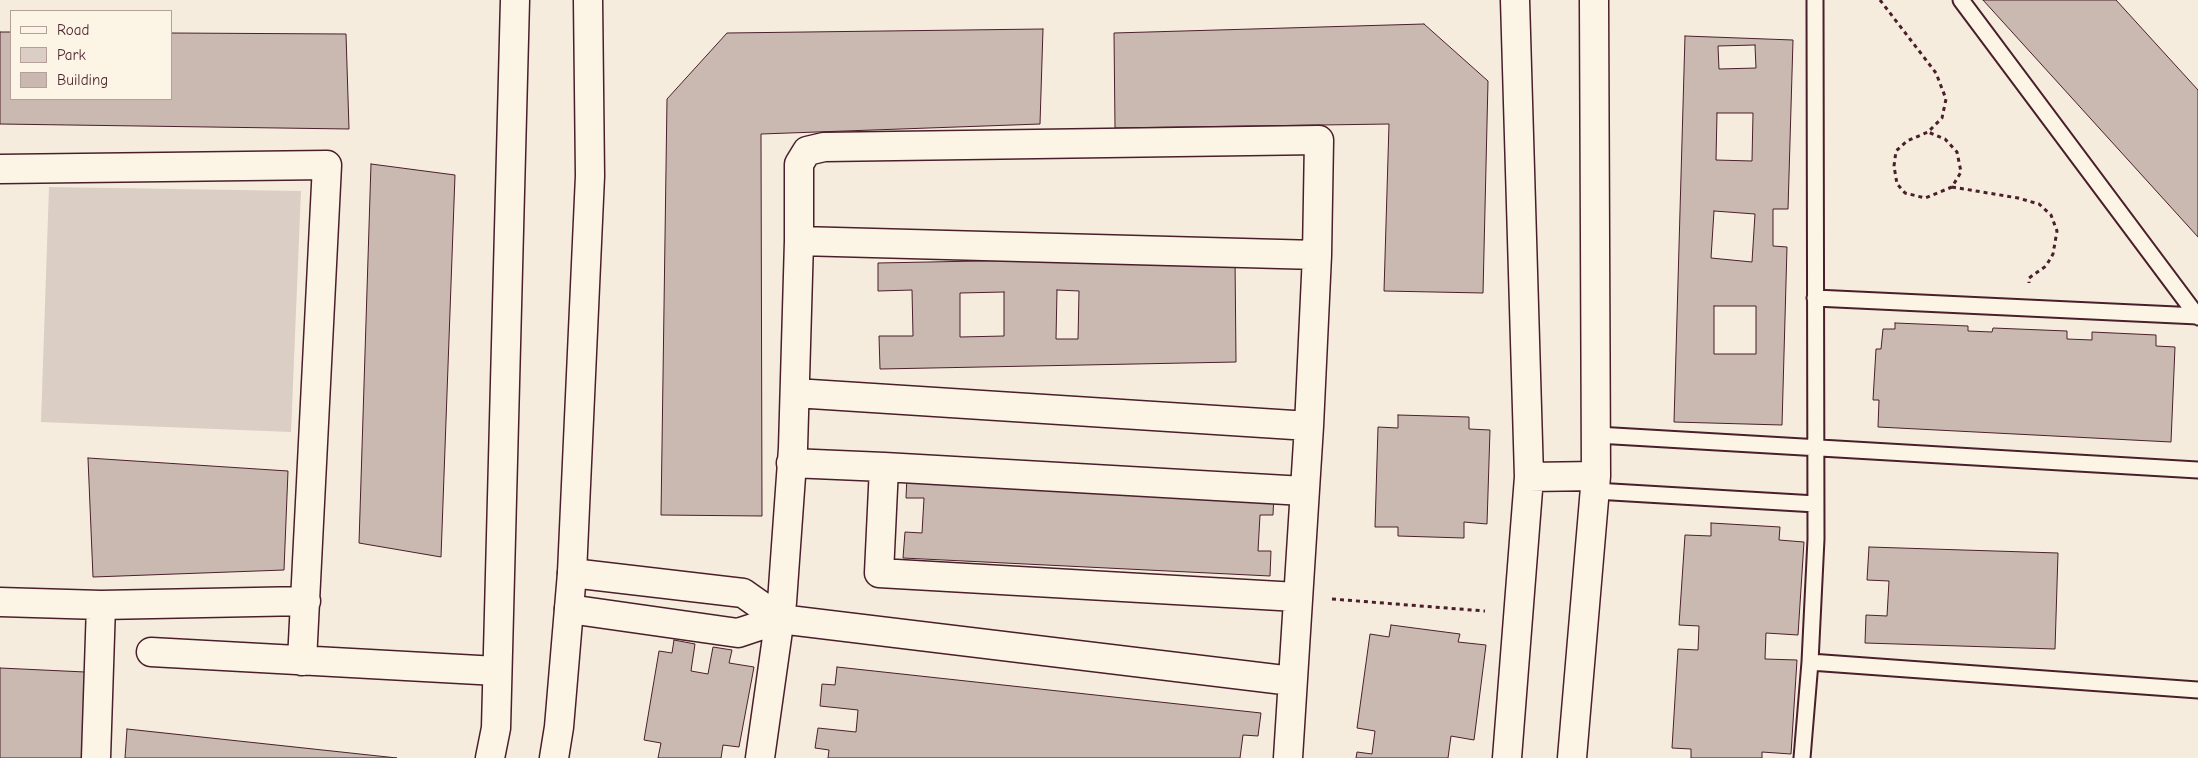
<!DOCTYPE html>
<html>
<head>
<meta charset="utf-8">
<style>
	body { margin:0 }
	#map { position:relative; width:2198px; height:758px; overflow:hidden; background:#f5ecde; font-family:"Comic Neue",sans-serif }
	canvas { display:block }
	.legend { position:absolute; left:10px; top:10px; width:162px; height:90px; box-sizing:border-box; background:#fcf5e5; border:1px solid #b59f9b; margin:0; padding:6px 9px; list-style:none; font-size:15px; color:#4a1f2b }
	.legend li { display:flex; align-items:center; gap:10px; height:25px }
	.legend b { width:25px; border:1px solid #b59f9b }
</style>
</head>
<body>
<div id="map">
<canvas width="2198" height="758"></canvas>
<ul class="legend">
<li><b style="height:6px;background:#fcf5e5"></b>Road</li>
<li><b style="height:14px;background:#dbcec4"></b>Park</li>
<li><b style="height:14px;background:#cab9b1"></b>Building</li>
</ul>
</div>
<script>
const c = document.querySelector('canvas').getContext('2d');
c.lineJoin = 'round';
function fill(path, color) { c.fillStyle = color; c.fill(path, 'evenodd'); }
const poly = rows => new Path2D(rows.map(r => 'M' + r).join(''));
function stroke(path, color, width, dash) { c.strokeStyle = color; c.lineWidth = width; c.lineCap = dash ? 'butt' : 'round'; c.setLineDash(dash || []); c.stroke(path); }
const green = poly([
	[49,187,301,191,291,432,41,422]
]);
const building = poly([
	[1983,0,2116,0,2198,90,2198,237,1983,0],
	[1424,24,1488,81,1483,293,1384,291,1389,124,1115,128,1114,33,1424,24],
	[1043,29,1040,124,761,134,762,516,661,515,667,99,727,33,1043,29],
	[0,32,11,32,11,99,171,99,171,33,346,34,349,129,0,124,0,32],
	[1685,36,1793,40,1788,209,1773,209,1773,246,1787,247,1782,425,1674,422,1685,36],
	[1755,45,1756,68,1719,69,1718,46,1755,45],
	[1717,113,1753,113,1752,161,1716,160,1717,113],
	[1714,211,1755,214,1752,262,1711,258,1714,211],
	[1714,306,1756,306,1756,354,1714,354,1714,306],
	[371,164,455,175,441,557,359,543,371,164],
	[1235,256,1236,362,880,369,879,336,913,336,912,290,878,291,878,263,1235,256],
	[1057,290,1079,291,1078,339,1056,339,1057,290],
	[1004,292,1004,336,960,337,960,293,1004,292],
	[1895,323,1968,326,1968,331,1992,332,1993,328,2067,331,2067,339,2092,340,2092,332,2156,335,2156,346,2175,347,2171,442,1878,427,1879,400,1873,400,1876,349,1881,349,1883,329,1895,329,1895,323],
	[1398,415,1469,417,1469,429,1490,430,1487,524,1464,522,1464,538,1398,536,1398,527,1375,527,1378,427,1398,428,1398,415],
	[88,458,288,471,284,570,93,577,88,458],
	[907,476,1274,493,1273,515,1260,515,1258,551,1271,551,1270,576,903,558,905,532,922,533,924,498,906,498,907,476],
	[1711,523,1780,527,1779,540,1804,542,1798,635,1766,633,1765,659,1797,660,1791,754,1762,752,1762,758,1691,758,1691,749,1672,748,1678,649,1698,650,1699,626,1679,625,1685,535,1711,536,1711,523],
	[1869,547,2058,553,2055,649,1865,643,1866,615,1887,616,1889,581,1867,580,1869,547],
	[1391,625,1460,634,1458,642,1486,645,1474,740,1451,736,1448,758,1356,758,1357,752,1372,754,1375,731,1357,728,1370,634,1389,637,1391,625],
	[674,640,695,644,691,671,708,674,713,647,732,650,729,663,754,667,739,747,723,745,721,758,658,758,661,743,644,740,659,651,672,653,674,640],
	[837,667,1261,713,1258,736,1243,735,1240,758,828,758,829,750,815,748,818,728,856,732,858,710,820,706,822,684,835,685,837,667],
	[0,668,85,672,86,758,0,758,0,668],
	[127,729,397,758,125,758,127,729]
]);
const path = poly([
	[1880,0,1936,73,1946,99,1942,118,1928,132,1907,141,1896,151,1894,166,1897,184,1905,193,1925,198,1952,187,1961,172,1957,152,1945,139,1928,132],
	[1952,187,2018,198,2039,204,2051,215,2057,231,2053,254,2046,266,2029,278,2029,283],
	[1332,599,1485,611]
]);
const service = poly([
	[1961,0,2198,317],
	[1815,298,2198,316],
	[1597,435,2198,470],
	[1595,491,1816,504],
	[1810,662,2198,690],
	[1802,758,1810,662,1816,539,1815,0]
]);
const minor = poly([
	[0,169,327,165,302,661],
	[799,241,1317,255,1309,426,1288,758],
	[795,393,1309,426],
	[791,463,884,467,879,573,1297,597],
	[884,467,1304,491],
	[0,602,101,605,306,601],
	[569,609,738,633,780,619,743,593,572,573],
	[780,619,1292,681],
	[151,652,497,671],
	[96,758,101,605],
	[760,758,782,602,793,448,799,241,799,164,807,151,824,147,1319,140,1317,255]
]);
const tertiary = poly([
	[1529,477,1596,476],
	[490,758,496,728,515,0],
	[554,758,559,727,572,573,590,176,588,0],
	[1507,758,1529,477,1515,0],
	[1572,758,1596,476,1594,0]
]);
fill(green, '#dbcec4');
fill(building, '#cab9b1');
stroke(building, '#4a1f2b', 1);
stroke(service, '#4a1f2b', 19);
stroke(minor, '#4a1f2b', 31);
stroke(tertiary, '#4a1f2b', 31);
stroke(path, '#4a1f2b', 3, [4, 4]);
stroke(service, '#fcf5e5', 15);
stroke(minor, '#fcf5e5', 28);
stroke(tertiary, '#fcf5e5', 28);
</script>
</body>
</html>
